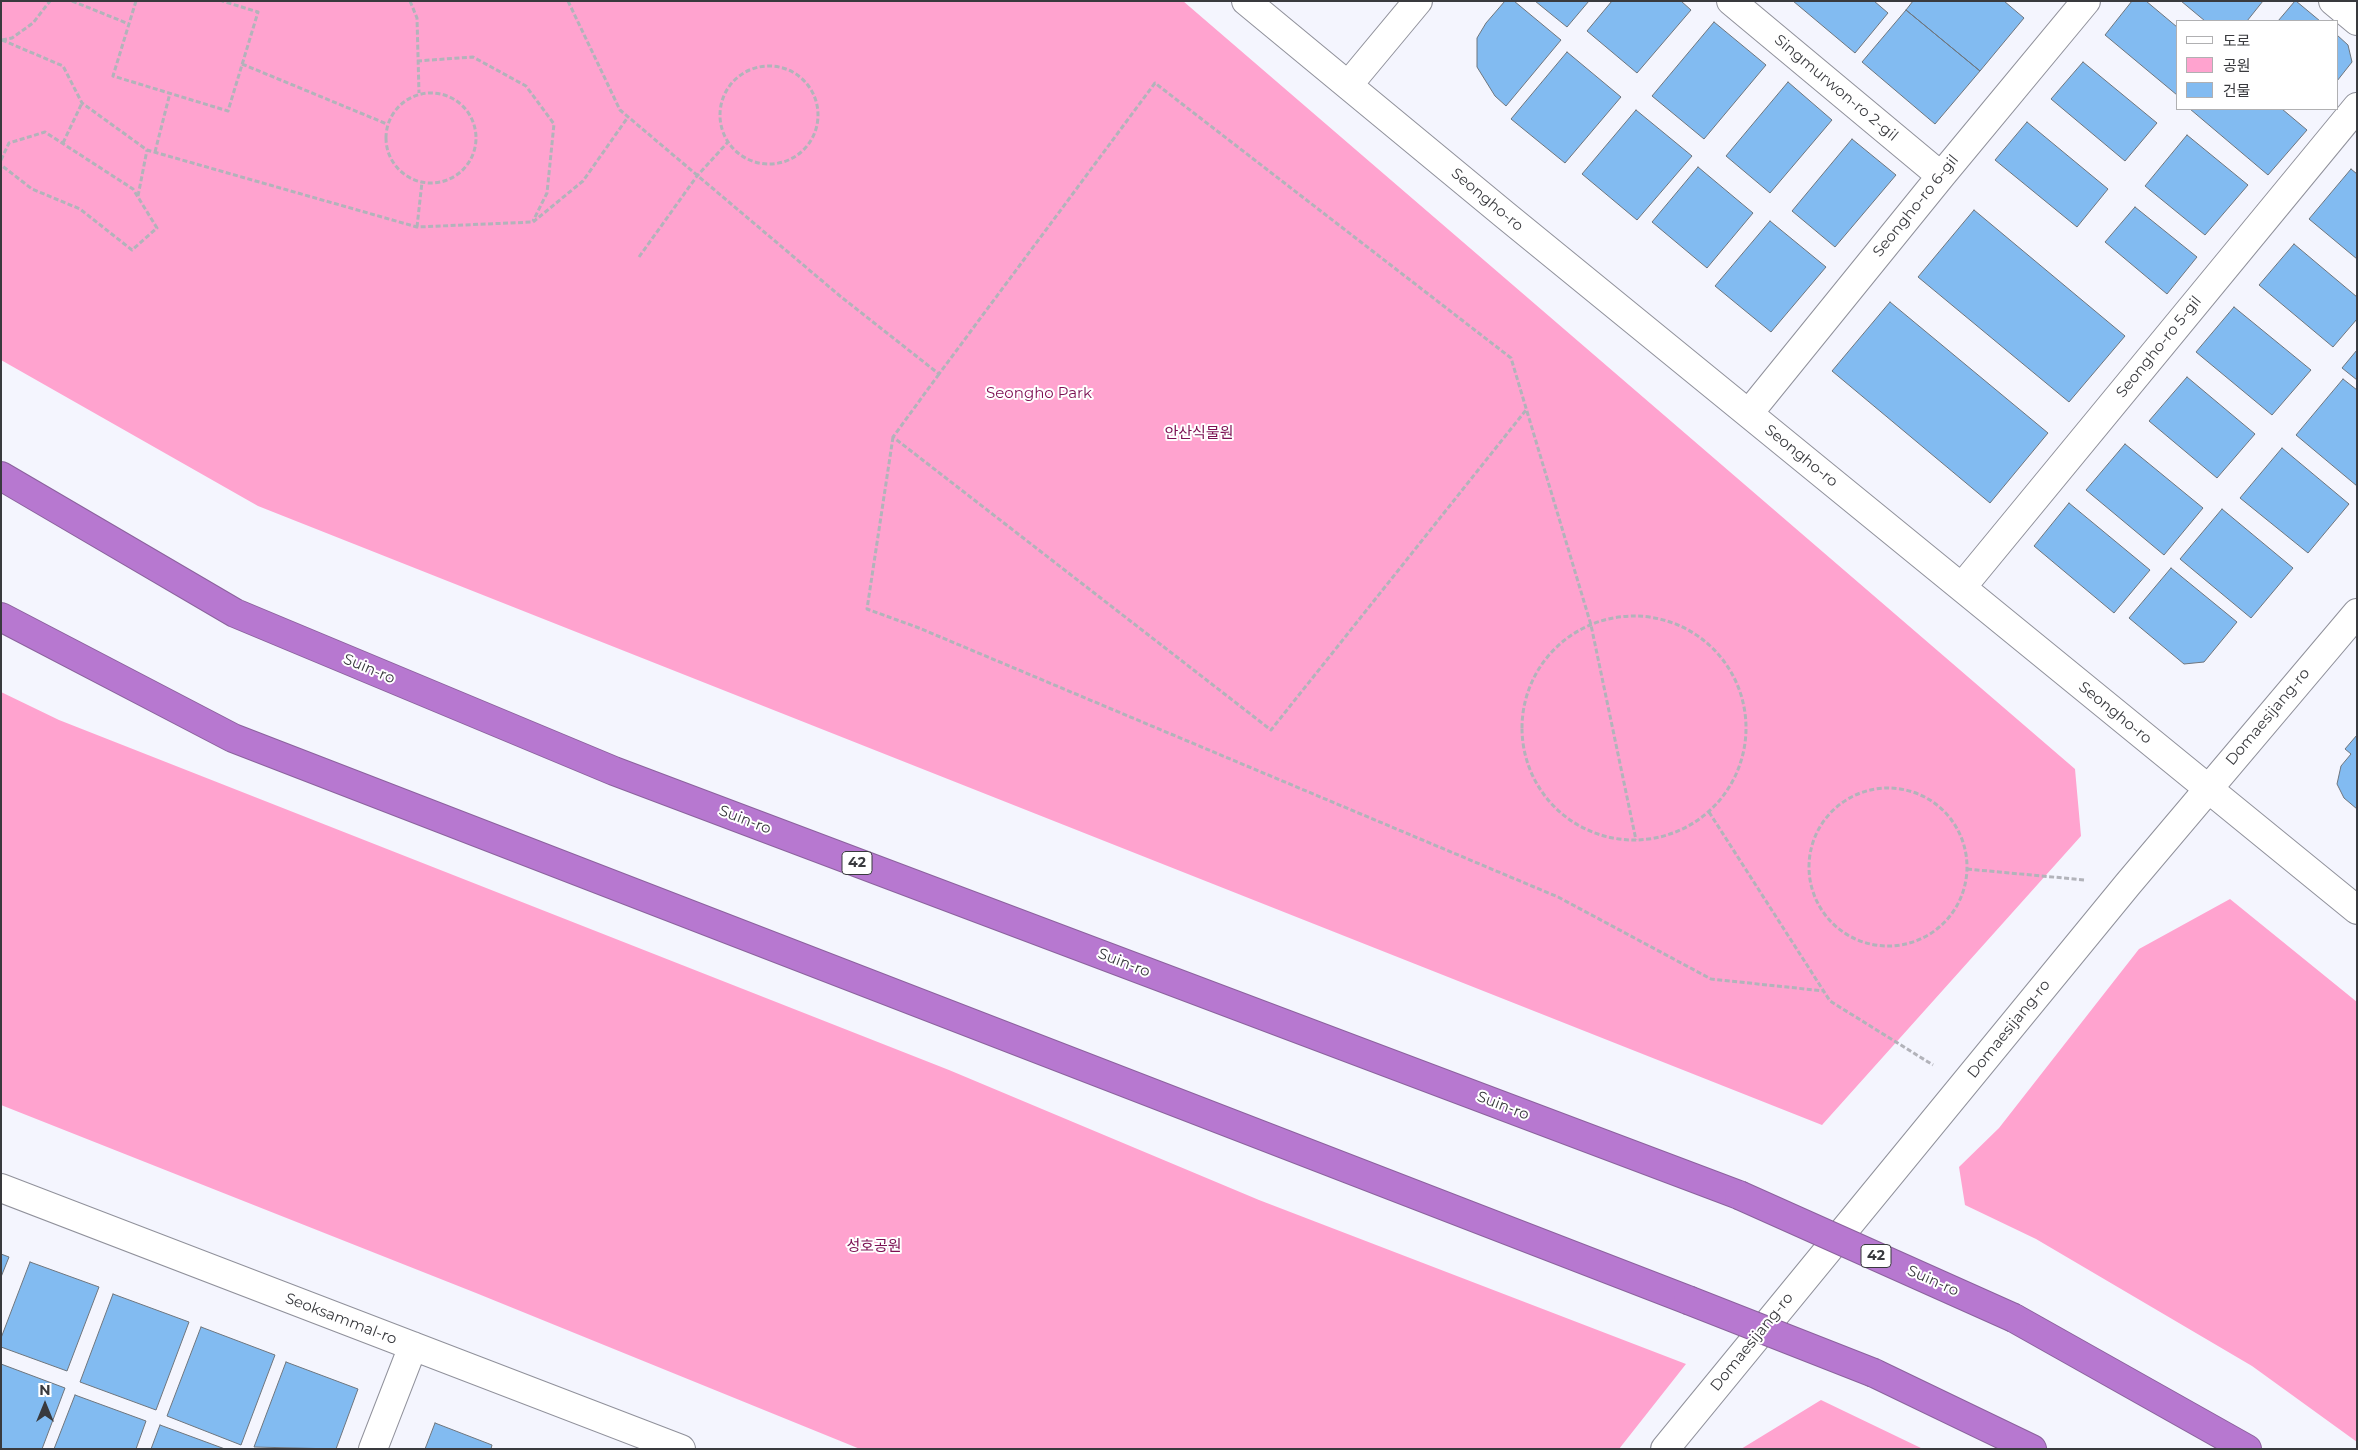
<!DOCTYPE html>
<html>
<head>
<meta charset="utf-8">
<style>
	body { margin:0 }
	#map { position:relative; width:2358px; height:1450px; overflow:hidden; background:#f4f5fe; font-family:Montserrat,"Noto Sans KR",sans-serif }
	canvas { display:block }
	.frame { position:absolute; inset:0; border:2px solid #393a3e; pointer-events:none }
	.legend { position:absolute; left:2176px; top:20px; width:162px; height:90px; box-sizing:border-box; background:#fff; border:1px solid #b0b0b2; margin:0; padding:6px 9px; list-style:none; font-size:15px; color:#393a3e }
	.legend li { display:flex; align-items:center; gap:10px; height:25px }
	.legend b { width:25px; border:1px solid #b0b0b2 }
	.north { position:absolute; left:20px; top:1380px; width:50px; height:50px; -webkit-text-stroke:4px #fff; paint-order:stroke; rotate:0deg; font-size:14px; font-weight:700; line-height:20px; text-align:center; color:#393a3e }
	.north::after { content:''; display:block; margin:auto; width:18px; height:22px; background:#393a3e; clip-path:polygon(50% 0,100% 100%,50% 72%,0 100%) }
</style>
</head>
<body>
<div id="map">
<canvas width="2358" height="1450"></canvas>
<div class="frame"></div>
<ul class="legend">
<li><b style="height:6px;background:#fff"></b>도로</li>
<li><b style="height:14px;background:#ffa3cf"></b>공원</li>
<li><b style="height:14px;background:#82bbf1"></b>건물</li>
</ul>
<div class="north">N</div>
</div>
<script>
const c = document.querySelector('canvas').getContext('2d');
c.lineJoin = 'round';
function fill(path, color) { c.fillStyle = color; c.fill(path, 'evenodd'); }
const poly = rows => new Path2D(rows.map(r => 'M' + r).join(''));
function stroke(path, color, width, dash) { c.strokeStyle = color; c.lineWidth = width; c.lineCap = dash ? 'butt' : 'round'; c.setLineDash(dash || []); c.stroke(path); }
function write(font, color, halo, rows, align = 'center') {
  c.font = font + ' Montserrat,"Noto Sans KR",sans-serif'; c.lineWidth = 4; c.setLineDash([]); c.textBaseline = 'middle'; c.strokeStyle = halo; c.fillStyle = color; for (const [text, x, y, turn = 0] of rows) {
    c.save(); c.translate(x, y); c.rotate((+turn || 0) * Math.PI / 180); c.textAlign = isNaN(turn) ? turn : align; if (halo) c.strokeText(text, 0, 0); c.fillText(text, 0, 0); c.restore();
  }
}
const green = poly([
	[1,1,1183,1,2075,769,2081,836,1822,1125,258,506,1,360],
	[1,692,59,720,949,1070,1259,1200,1686,1364,1619,1449,860,1449,476,1293,1,1105],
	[2230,899,2357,1002,2357,1442,2252,1366,2036,1239,1965,1205,1959,1167,1999,1128,2139,949],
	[1821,1400,1923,1449,1741,1449]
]);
const building = poly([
	[1505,1,1514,1,1561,40,1506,106,1495,96,1477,67,1477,38,1486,23,1505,1],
	[1535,1,1589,1,1567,27,1535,1],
	[1612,1,1681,1,1691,10,1637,73,1587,31,1612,1],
	[1793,1,1874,1,1888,13,1855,53,1793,1],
	[1913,1,2004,1,2024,18,1980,71,1906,10,1913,1],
	[2132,1,2146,1,2177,27,2177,95,2105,35,2132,1],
	[2181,1,2263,1,2247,21,2205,21,2181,1],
	[2295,1,2296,1,2320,21,2278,21,2295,1],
	[1906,10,1980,71,1935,124,1862,62,1906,10],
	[1714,22,1766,65,1704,139,1652,96,1714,22],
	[2337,35,2348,45,2352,62,2337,81,2337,35],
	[1567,52,1621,97,1565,163,1511,119,1567,52],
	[2083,62,2157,123,2125,161,2051,99,2083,62],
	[1788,82,1832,120,1770,193,1726,156,1788,82],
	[2190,109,2282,109,2307,130,2268,175,2190,109],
	[1636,110,1692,156,1637,220,1582,174,1636,110],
	[2027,122,2108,189,2077,227,1995,160,2027,122],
	[2187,135,2248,185,2205,235,2145,186,2187,135],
	[1852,139,1896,175,1835,247,1792,211,1852,139],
	[1698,167,1753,213,1707,268,1652,222,1698,167],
	[2351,169,2357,174,2357,259,2309,219,2351,169],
	[2135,207,2197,257,2167,294,2105,242,2135,207],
	[1974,210,2125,336,2069,402,1918,277,1974,210],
	[1770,221,1826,267,1771,332,1715,286,1770,221],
	[2294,244,2357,297,2357,319,2333,347,2259,285,2294,244],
	[1890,302,2048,433,1990,503,1832,371,1890,302],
	[2234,307,2311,370,2272,415,2196,352,2234,307],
	[2357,350,2357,380,2342,368,2357,350],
	[2187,377,2255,434,2217,478,2149,421,2187,377],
	[2343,379,2357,390,2357,486,2296,435,2343,379],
	[2125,444,2203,508,2164,555,2086,490,2125,444],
	[2282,448,2349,504,2308,553,2240,498,2282,448],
	[2069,503,2150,570,2114,613,2034,546,2069,503],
	[2222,509,2293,568,2251,618,2180,559,2222,509],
	[2171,568,2237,622,2204,662,2184,664,2129,618,2171,568],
	[2357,735,2357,809,2344,798,2337,784,2341,766,2351,754,2345,749,2357,735],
	[1,1254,9,1257,1,1277,1,1254],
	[30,1262,99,1287,67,1371,1,1347,1,1338,30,1262],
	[113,1294,189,1322,156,1410,80,1382,113,1294],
	[201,1327,275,1355,241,1445,167,1416,201,1327],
	[286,1362,358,1389,336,1449,254,1447,286,1362],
	[1,1364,65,1388,42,1449,1,1449,1,1364],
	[75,1395,146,1421,136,1449,54,1449,75,1395],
	[435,1423,492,1445,491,1449,425,1449,435,1423],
	[160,1425,225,1449,151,1449,160,1425]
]);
const path = poly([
	[72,1,129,24],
	[136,1,113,76,228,111,258,12,222,1],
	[410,1,417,18,419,93],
	[568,1,620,110,840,296,939,374,1155,83,1511,358,1591,625,1636,840],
	[2,40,63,66,82,103,147,150,417,227,533,222,583,181,628,117],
	[2,40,12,38,33,23,50,1],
	[417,61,473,57,526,86,554,124,547,193,533,221],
	[242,64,387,124],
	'720 115a49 49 0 1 1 98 0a49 49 0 1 1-98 0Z',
	'386 138a45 45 0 1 1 90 0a45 45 0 1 1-90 0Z',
	[63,143,82,103],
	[155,152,170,93],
	[1,160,9,143,45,132,133,189,157,228,132,250,80,209,32,189,1,165],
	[138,196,147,150],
	[417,227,422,182],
	[639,257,697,176,728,142],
	[939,374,893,437,1271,730,1526,410],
	[893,437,867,609,919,628,1558,897,1711,979,1824,991],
	'1522 728a112 112 0 1 1 224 0a112 112 0 1 1-224 0Z',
	'1809 867a79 79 0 1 1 158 0a79 79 0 1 1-158 0Z',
	[1709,812,1830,1001,1933,1065],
	[1967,869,2085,880]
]);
const minor = poly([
	[1246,1,1505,215,2357,910],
	[1731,1,1941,176],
	[2333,1,2357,21],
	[1349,84,1418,1],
	[1749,413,1941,176,2086,1],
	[1962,587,2357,107],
	[1,1188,681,1449],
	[373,1449,413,1346],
	[1665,1449,2128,884,2357,613]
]);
const highway = poly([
	[1,476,235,613,614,771,1739,1195],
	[1,617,233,738,1688,1300],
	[2014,1318,2247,1449],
	[1874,1373,2032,1449]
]);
const highwayBridge = poly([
	[1739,1195,2014,1318],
	[1688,1300,1874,1373]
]);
const shields = [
	[857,863,30],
	[1876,1256,30]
];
const shieldNames = [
	["42",857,863],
	["42",1876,1256]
];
const streetNames = [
	["Singmurwon-ro 2-gil",1836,88,40],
	["Seongho-ro",1487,200,40],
	["Seongho-ro 6-gil",1916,206,-51],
	["Seongho-ro 5-gil",2159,347,-51],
	["Seongho-ro",1801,456,39],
	["Suin-ro",369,669,23],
	["Seongho-ro",2115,713,39],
	["Domaesijang-ro",2268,717,-50],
	["Suin-ro",745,820,21],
	["Suin-ro",1124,963,21],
	["Domaesijang-ro",2009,1029,-51],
	["Suin-ro",1503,1106,21],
	["Suin-ro",1933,1281,24],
	["Seoksammal-ro",341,1319,21],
	["Domaesijang-ro",1752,1342,-51]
];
const parkNames = [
	["Seongho Park",1039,394],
	["안산식물원",1199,434],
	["성호공원",874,1247]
];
fill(green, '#ffa3cf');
fill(building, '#82bbf1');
stroke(building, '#6e757d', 1);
stroke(minor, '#90919b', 30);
stroke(highway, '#8b629d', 30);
stroke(path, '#b2b3ba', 3, [5, 2.5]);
stroke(minor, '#fff', 28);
stroke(highway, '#b778d0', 28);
stroke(highwayBridge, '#8b629d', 30, []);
stroke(highwayBridge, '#b778d0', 28);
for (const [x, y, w] of shields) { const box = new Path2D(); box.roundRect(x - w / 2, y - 11.5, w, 23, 4); c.fillStyle = '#fff'; c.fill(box); stroke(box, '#393a3e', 1); }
write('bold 14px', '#393a3e', null, shieldNames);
write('15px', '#393a3e', '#fff', streetNames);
write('15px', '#7c0f52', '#fff', parkNames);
</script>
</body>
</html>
